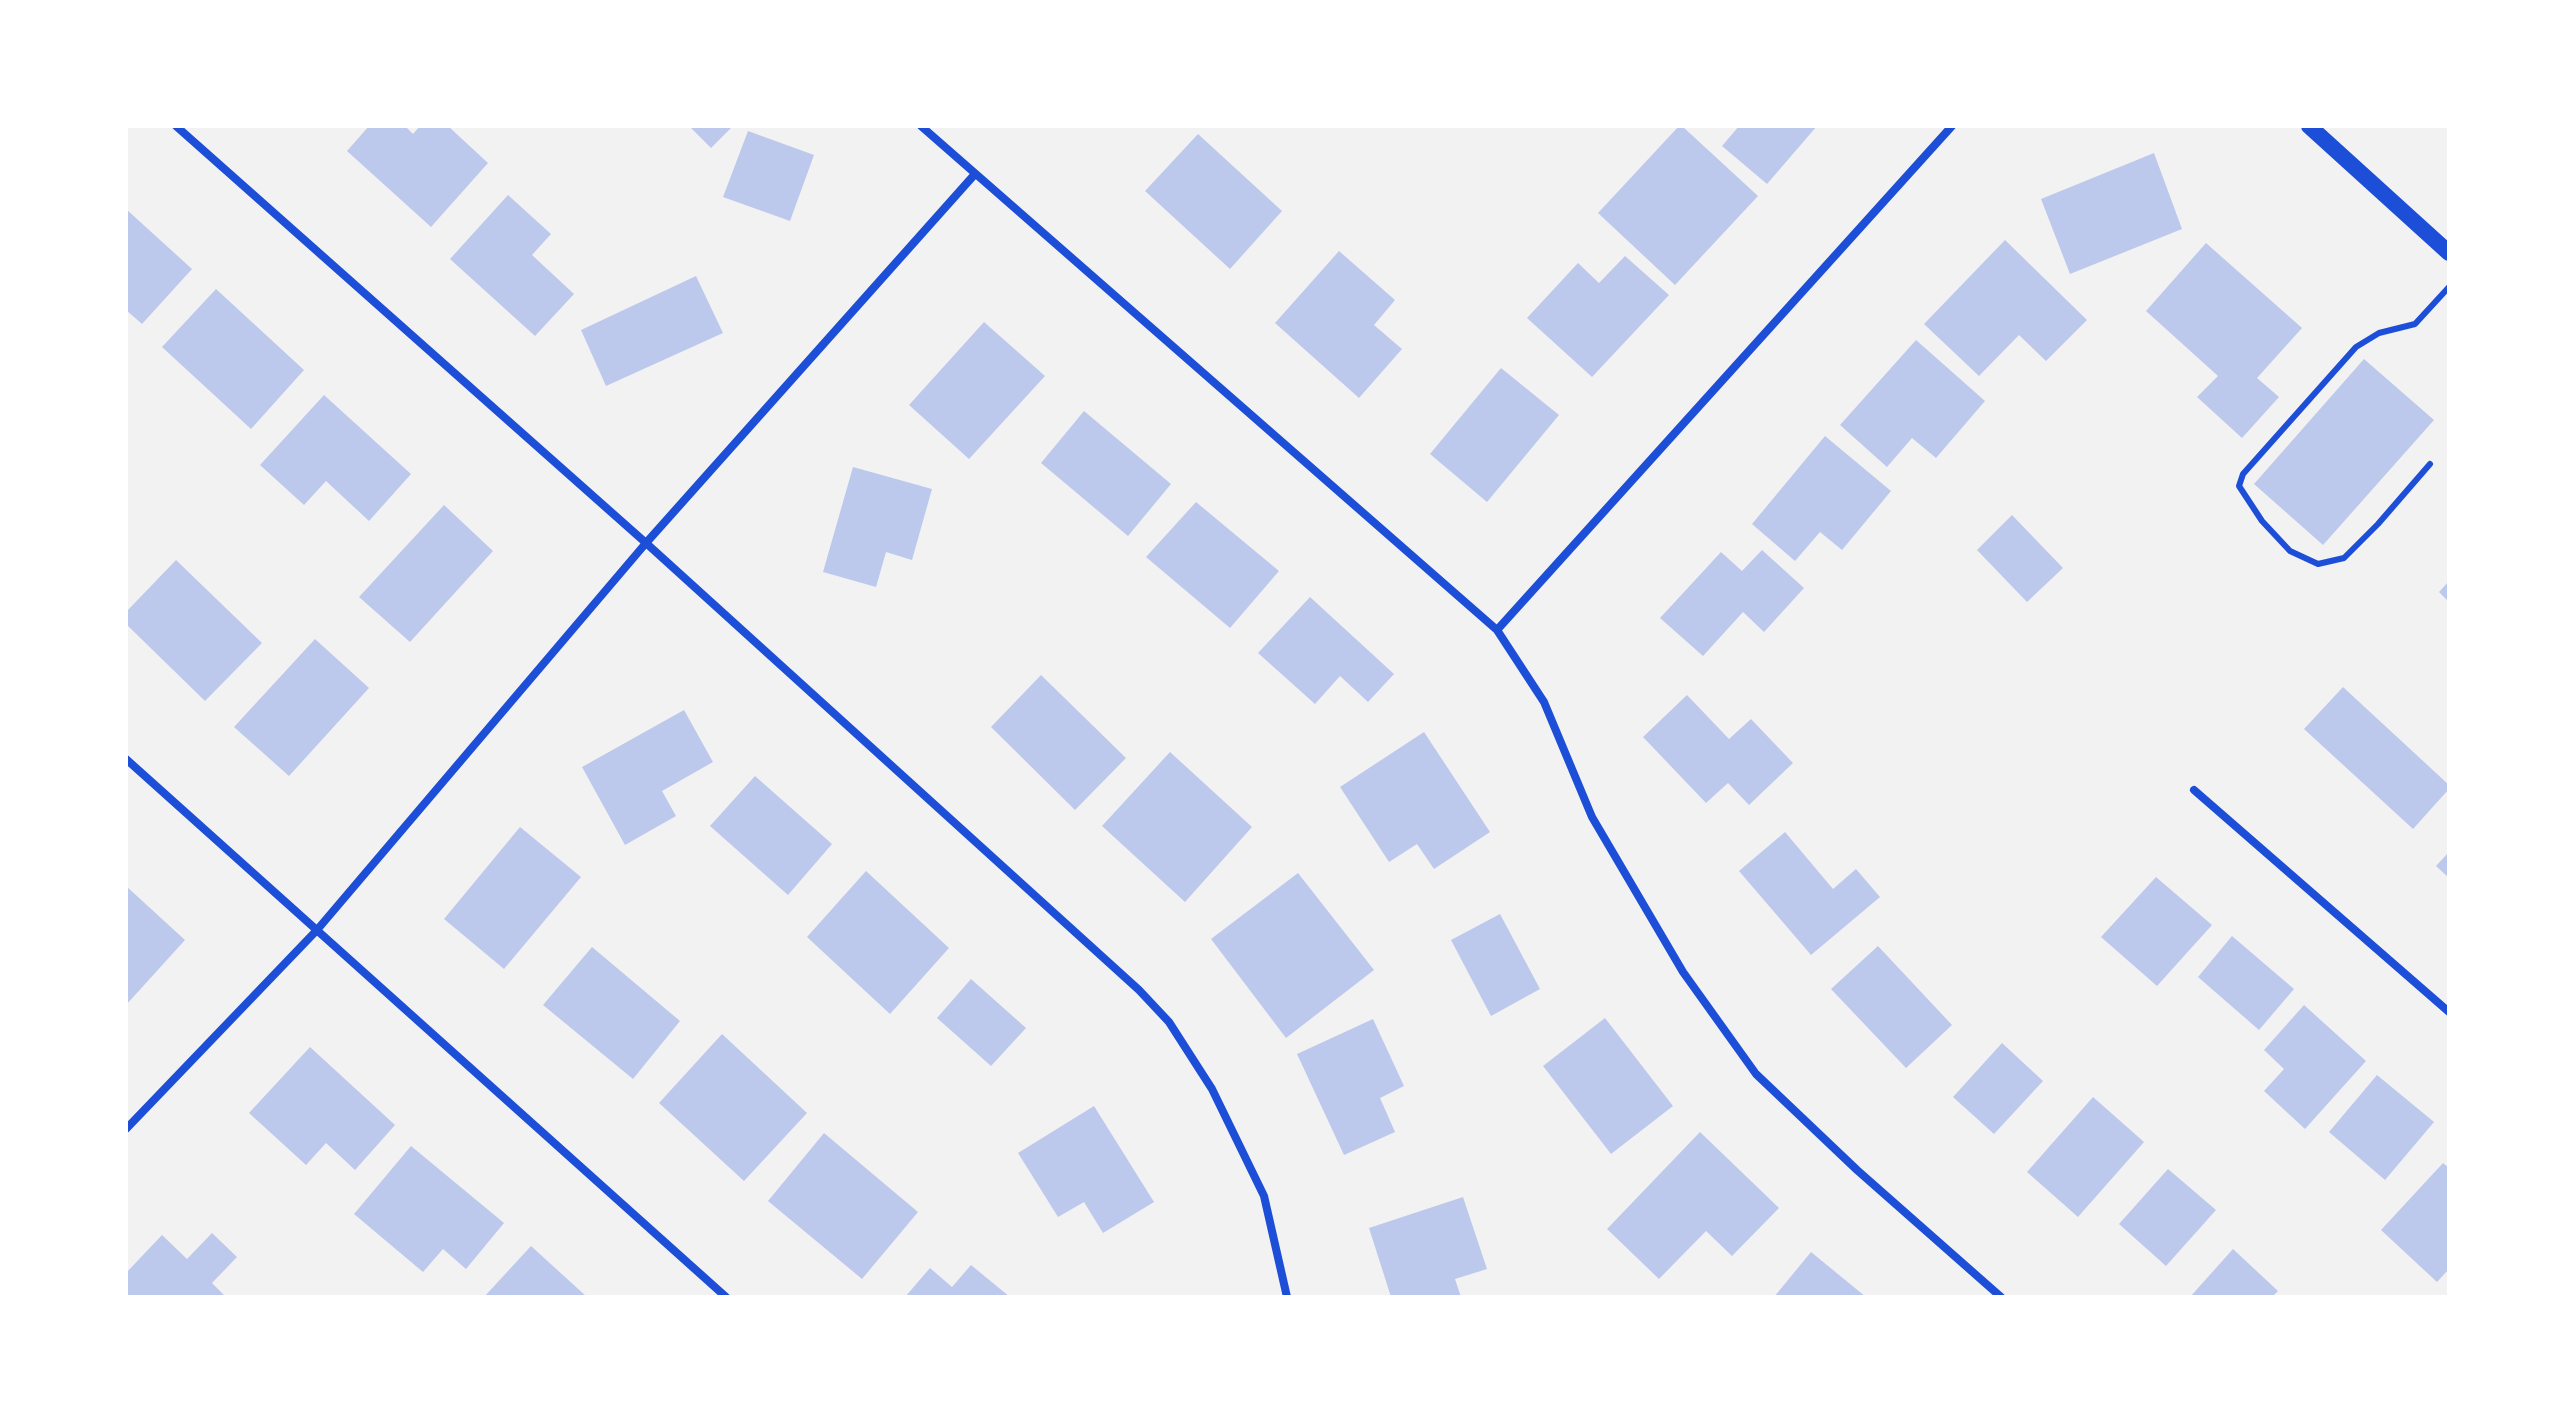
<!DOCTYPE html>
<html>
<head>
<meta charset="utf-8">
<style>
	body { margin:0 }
	#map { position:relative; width:2575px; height:1423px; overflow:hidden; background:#f2f2f2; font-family:Cabin,sans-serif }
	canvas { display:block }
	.frame { position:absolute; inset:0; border:128px solid #fff; pointer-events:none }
</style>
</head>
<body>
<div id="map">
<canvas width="2575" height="1423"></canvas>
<div class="frame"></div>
</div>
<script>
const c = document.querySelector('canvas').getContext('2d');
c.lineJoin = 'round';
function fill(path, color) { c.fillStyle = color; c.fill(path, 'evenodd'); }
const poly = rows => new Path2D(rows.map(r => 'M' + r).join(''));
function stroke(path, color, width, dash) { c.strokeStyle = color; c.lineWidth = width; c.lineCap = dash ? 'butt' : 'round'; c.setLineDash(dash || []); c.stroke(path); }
const building = poly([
	[369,126,405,126,413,134,420,126,448,126,488,163,431,227,347,151],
	[689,126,733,126,711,148],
	[1679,126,1682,126,1758,196,1675,285,1598,213],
	[1739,126,1817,126,1767,184,1722,146],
	[748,131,814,155,790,221,723,197],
	[1198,134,1282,211,1230,269,1145,191],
	[2154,153,2182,229,2070,274,2041,199],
	[508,195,551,234,532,255,574,294,535,336,450,259],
	[126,209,192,269,142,324,126,310],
	[2005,240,2087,320,2046,361,2019,335,1979,376,1924,324],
	[2206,243,2302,328,2257,378,2279,397,2242,438,2197,397,2218,376,2146,311],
	[1339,251,1395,300,1374,325,1402,349,1359,398,1275,323],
	[1625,256,1669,295,1592,377,1527,318,1578,263,1599,283],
	[696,276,723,333,606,386,581,330],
	[216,289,304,370,251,429,162,347],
	[984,322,1045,376,969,459,909,405],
	[1916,340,1985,401,1936,458,1912,438,1887,467,1840,425],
	[2364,359,2434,420,2323,545,2254,484],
	[1501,368,1559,415,1487,502,1430,454],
	[324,395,411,474,369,521,326,481,304,505,260,465],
	[1084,411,1171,484,1128,536,1041,463],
	[1825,436,1891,491,1842,550,1820,532,1795,561,1752,524],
	[853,467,932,489,912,560,886,552,876,587,823,572],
	[1196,502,1279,571,1230,628,1146,557],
	[444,505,493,551,410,642,359,597],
	[2012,515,2063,568,2027,602,1977,550],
	[1762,550,1804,588,1764,632,1743,612,1703,656,1660,618,1721,552,1742,571],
	[176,560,262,643,205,701,126,624,126,612],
	[2449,581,2449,602,2439,592],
	[1310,597,1394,674,1368,702,1340,676,1315,704,1258,653],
	[315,639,369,688,289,776,234,727],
	[1041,675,1126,758,1075,810,991,727],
	[2343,687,2449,785,2449,789,2413,829,2304,729],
	[1687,695,1729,739,1751,719,1793,763,1749,805,1728,783,1706,803,1643,737],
	[684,710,713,762,662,791,676,816,625,845,582,767],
	[1424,732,1490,832,1434,869,1417,844,1389,862,1340,787],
	[1170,752,1252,827,1185,902,1102,826],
	[755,776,832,844,788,895,710,826],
	[520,827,581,877,504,969,444,919],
	[1785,832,1833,889,1856,869,1880,897,1811,955,1739,871],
	[2449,852,2449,878,2436,866],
	[866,871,949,948,890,1014,807,937],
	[1298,873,1374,970,1286,1038,1211,939],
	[2156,877,2212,925,2157,986,2101,937],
	[126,886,185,940,126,1005],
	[1500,914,1540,989,1491,1016,1451,940],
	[2232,936,2294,989,2259,1030,2198,977],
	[1878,946,1952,1025,1906,1068,1831,989],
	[592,947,680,1021,633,1079,543,1005],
	[971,979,1026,1028,991,1066,937,1018],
	[2304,1005,2366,1061,2305,1129,2264,1091,2284,1069,2264,1050],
	[1605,1018,1673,1106,1611,1154,1543,1066],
	[1373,1019,1404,1086,1380,1098,1395,1132,1344,1155,1297,1054],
	[722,1034,807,1113,744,1181,659,1103],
	[2002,1043,2043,1081,1994,1134,1953,1097],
	[310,1047,395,1125,355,1170,326,1143,306,1165,249,1113],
	[2377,1075,2434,1122,2385,1180,2329,1132],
	[2093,1097,2144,1142,2078,1217,2027,1172],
	[1094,1106,1154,1202,1103,1233,1084,1202,1058,1217,1018,1153],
	[1700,1132,1779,1208,1732,1256,1706,1231,1659,1279,1607,1229],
	[824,1133,918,1212,862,1279,768,1201],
	[411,1146,504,1223,466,1269,443,1249,423,1272,354,1214],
	[2443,1163,2449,1168,2449,1269,2437,1282,2381,1230],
	[2168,1169,2216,1210,2166,1266,2119,1224],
	[1463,1197,1487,1269,1455,1279,1461,1297,1391,1297,1369,1228],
	[212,1233,237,1257,212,1283,226,1297,126,1297,126,1273,162,1235,187,1259],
	[531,1246,587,1297,484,1297],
	[2233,1249,2278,1291,2272,1297,2190,1297],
	[1811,1252,1866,1297,1774,1297],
	[971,1265,1010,1297,905,1297,930,1268,952,1287]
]);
const service = poly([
	[2430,464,2378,524,2344,558,2318,564,2290,551,2262,521,2239,486,2243,474,2356,347,2379,333,2415,324,2449,287]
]);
const minor = poly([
	[176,126,646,543,1139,990,1169,1022,1212,1089,1264,1196,1287,1297],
	[921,126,1497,630,1544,702,1592,817,1683,972,1756,1074,1857,1170,2001,1297],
	[1497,630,1952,126],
	[126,759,726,1297],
	[2194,790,2449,1012],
	[126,1129,317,930,646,543,975,174]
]);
const secondary = poly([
	[2309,126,2449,253]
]);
fill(building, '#bdc9ec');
stroke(service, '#1d4ed8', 6);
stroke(minor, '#1d4ed8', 8);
stroke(secondary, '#1d4ed8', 16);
</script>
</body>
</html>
